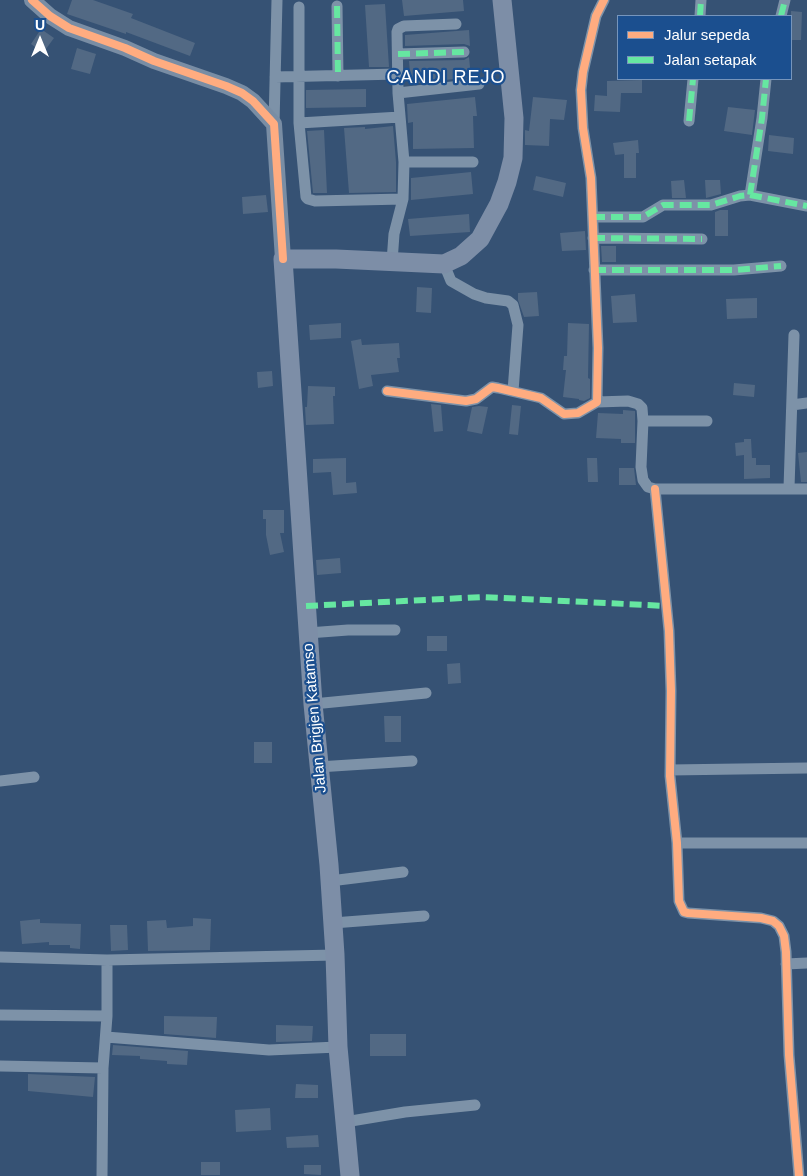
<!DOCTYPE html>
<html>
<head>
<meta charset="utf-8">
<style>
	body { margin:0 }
	#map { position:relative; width:807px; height:1176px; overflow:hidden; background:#365274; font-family:Helvetica,sans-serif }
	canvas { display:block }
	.legend { position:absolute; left:617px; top:15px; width:175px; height:65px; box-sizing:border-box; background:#1b4f8f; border:1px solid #7695bc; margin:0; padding:6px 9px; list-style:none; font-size:15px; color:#fff }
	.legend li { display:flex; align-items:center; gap:10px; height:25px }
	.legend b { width:25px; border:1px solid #7695bc }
	.north { position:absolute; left:15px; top:15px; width:50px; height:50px; -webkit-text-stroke:4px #1b4f8f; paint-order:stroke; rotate:0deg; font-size:14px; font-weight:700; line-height:20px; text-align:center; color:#fff }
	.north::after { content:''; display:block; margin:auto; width:18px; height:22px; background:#fff; clip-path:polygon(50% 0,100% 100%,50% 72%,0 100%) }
</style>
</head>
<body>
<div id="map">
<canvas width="807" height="1176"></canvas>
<ul class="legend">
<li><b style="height:6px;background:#ffac80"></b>Jalur sepeda</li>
<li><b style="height:6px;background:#66e7a1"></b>Jalan setapak</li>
</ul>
<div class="north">U</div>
</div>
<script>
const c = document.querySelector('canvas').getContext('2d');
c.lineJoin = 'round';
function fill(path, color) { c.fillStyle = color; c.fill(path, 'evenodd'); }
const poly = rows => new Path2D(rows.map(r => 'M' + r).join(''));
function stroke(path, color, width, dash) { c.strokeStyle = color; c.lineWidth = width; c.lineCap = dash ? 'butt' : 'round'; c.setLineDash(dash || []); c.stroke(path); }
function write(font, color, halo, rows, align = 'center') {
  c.font = font + ' Helvetica,sans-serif'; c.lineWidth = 4.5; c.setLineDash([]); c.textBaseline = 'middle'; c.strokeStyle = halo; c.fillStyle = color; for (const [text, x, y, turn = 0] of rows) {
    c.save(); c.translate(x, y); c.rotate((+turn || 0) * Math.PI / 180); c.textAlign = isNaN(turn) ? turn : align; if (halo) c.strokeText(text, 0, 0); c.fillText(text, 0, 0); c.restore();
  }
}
const building = poly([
	[72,0,93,0,133,14,131,18,195,43,190,56,126,32,126,34,67,14],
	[402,0,463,0,464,11,404,16],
	[385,4,389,67,369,67,365,5],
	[791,11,802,12,801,40,791,40],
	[41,29,54,38,43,53,31,44],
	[469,30,470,46,464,44,405,46,405,35],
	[77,48,96,54,90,74,71,69],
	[469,57,471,77,411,84,409,61,464,60],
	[642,80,642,93,621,93,620,112,594,111,595,95,607,96,607,81],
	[366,89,366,107,306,108,306,90],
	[475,97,477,116,473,116,474,148,413,149,413,122,408,123,407,104],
	[533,97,567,100,564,120,550,119,549,146,525,145,525,130,529,131],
	[728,107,755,110,752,135,724,131],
	[393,126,396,162,396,192,349,193,344,128,365,127,365,129],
	[324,130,327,193,313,193,307,131],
	[769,135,794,138,793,154,768,151],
	[638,140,639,153,636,153,636,178,624,178,624,154,615,155,613,143],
	[471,172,473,194,411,200,411,178],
	[536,176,566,183,563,197,533,190],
	[684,180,686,198,672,198,671,181],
	[705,180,720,180,721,194,706,198],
	[266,195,268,212,243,214,242,197],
	[720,210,728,210,728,236,715,236,715,212],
	[469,214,470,232,410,236,408,219],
	[585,231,586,250,562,251,560,233],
	[601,246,616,246,616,262,602,262],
	[417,287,432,288,431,313,416,312],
	[537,292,539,316,524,317,518,300,518,293],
	[635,294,637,322,613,323,611,296],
	[757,298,757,318,727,319,726,299],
	[341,323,341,338,310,340,309,325],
	[568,323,589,324,588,378,590,379,590,398,584,401,579,400,579,399,563,397,566,370,563,370,564,356,567,356],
	[361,339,362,345,399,343,400,358,397,358,399,372,371,375,373,386,359,389,351,341],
	[272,371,273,386,258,388,257,372],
	[734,383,755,385,754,397,733,395],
	[308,386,335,387,335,396,333,396,334,424,306,425,305,407,307,407],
	[431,404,441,405,443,431,434,432],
	[512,405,521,406,518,435,509,434],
	[479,406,488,407,482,434,467,431,472,407],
	[623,410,635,411,635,443,621,443,621,439,596,438,598,413,623,414],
	[744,439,751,439,752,458,756,458,756,465,770,465,770,478,744,479,744,455,736,456,735,443,744,442],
	[807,452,807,482,801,482,798,453],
	[346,458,346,483,356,482,357,493,333,495,331,472,313,473,313,459],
	[587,458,597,458,598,482,588,482],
	[619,468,634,468,636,485,619,485],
	[263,510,284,510,284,533,280,533,284,552,270,555,266,535,266,519,263,519],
	[340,558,341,573,317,575,316,560],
	[427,636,447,636,447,651,427,651],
	[460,663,461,683,448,684,447,664],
	[384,716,401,716,401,742,385,742],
	[254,742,272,742,272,763,254,763],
	[193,918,211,919,210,950,148,951,147,921,166,920,167,928,193,926],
	[40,919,40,923,81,924,80,949,70,948,70,945,49,945,49,942,22,944,20,921],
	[110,925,127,925,128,950,111,951],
	[164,1016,217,1017,216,1038,164,1034],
	[276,1025,313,1026,312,1041,276,1042],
	[370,1034,406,1034,406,1056,370,1056],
	[113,1045,188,1051,187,1065,167,1064,167,1061,140,1059,140,1056,112,1055],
	[28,1074,95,1077,93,1097,28,1091],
	[296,1084,318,1085,318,1098,295,1098],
	[270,1108,271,1130,236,1132,235,1110],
	[318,1135,319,1147,287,1148,286,1137],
	[201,1162,220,1162,220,1175,201,1175],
	[304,1165,321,1165,321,1175,304,1174]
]);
const street = poly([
	[337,6,338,76],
	[299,7,299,123,306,197,308,199,315,201,403,199],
	[700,16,701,0],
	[781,16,785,0],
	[398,54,464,52],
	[275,77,398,74],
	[398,93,479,84],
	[689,121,693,79],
	[299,123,400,117],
	[274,124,277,0],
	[404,162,473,162],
	[750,195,807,206],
	[593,217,643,217,663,205,711,205,740,196,750,195,762,118,766,79],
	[593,238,702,239],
	[392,262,394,234,403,199,404,162,398,93,397,32,398,29,404,26,456,24],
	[444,264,451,281,474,294,486,298,508,301,513,305,518,325,513,391],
	[594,270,734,270,781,266],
	[387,391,466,401,476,399,492,387,498,388,541,398,564,414,578,413,597,402,598,348,591,178,583,128,581,90,583,72,596,16,604,0],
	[597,402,628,401,638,404,642,408,643,421,707,421],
	[792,405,807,403],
	[643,421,641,467,643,480,648,487,655,489,807,489],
	[789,488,794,335],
	[655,489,669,631,671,691,670,776,677,843,679,901,684,912,688,913,761,918,773,921,779,926,784,936,786,952,789,1055,799,1176],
	[308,633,348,630,395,630],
	[313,704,426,693],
	[318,767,412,761],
	[670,770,807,768],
	[0,781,34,777],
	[677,843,807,843],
	[330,881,403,872],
	[333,923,424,916],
	[0,957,107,960,335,955],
	[786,964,807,963],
	[0,1015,107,1016],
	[106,1037,269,1050,338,1047],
	[0,1066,103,1068],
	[345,1122,405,1112,475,1105],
	[102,1176,103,1068,107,1016,107,960]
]);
const secondary = poly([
	[32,0,50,16,69,28,125,48,154,61,226,86,242,93,253,101,274,124,283,259]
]);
const primary = poly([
	[350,1176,338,1047,335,955,329,865,313,704,283,259,336,259,444,264,461,256,480,239,499,204,507,182,513,158,514,118,502,0]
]);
const quiet = poly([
	[337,6,338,76],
	[700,16,701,0],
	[781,16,785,0],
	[398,54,464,52],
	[689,121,693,79],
	[750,195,807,206],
	[593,217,643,217,663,205,711,205,740,196,750,195,762,118,766,79],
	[593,238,702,239],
	[594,270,734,270,781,266],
	[306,606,483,597,667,606]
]);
const cycleway = poly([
	[32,0,50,16,69,28,125,48,154,61,226,86,242,93,253,101,274,124,283,259],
	[387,391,466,401,476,399,492,387,498,388,541,398,564,414,578,413,597,402,598,348,591,178,583,128,581,90,583,72,596,16,604,0],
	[655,489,669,631,671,691,670,776,677,843,679,901,684,912,688,913,761,918,773,921,779,926,784,936,786,952,789,1055,799,1176]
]);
const streetNames = [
	["Jalan Brigjen Katamso",315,718,-95]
];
const quarterNames = [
	["CANDI REJO",446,78]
];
fill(building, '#526984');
stroke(street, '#7d92a8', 11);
stroke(secondary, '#798da4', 16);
stroke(primary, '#7d8ea7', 19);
stroke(quiet, '#66e7a1', 6, [12, 6]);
stroke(cycleway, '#ffac80', 8);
write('15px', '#fff', '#1b4f8f', streetNames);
c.letterSpacing = '1px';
write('18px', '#fff', '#1b4f8f', quarterNames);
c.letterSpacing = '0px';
</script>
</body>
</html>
